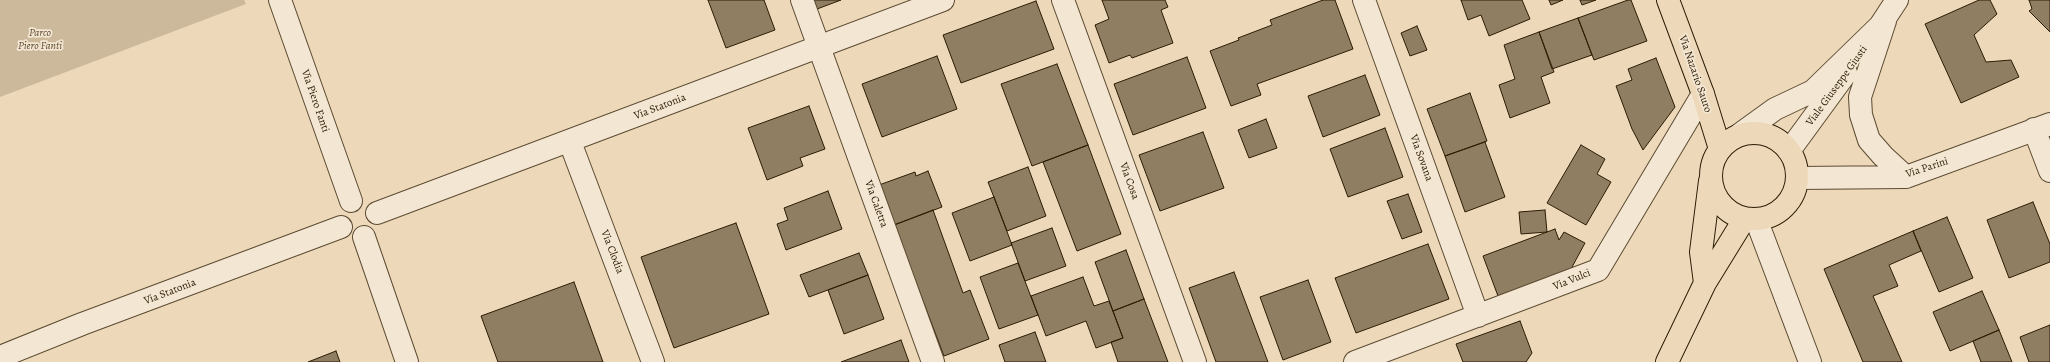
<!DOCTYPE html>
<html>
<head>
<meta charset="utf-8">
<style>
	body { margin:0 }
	canvas { display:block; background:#edd9ba }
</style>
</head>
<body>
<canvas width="2050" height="362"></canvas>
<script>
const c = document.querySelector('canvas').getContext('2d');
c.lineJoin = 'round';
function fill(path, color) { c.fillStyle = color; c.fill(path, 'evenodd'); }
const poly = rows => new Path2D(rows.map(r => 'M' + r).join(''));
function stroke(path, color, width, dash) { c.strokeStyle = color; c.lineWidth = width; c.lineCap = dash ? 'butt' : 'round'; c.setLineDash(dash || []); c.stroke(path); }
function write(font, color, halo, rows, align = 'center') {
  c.font = font + ' Alegreya,serif'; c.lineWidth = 3.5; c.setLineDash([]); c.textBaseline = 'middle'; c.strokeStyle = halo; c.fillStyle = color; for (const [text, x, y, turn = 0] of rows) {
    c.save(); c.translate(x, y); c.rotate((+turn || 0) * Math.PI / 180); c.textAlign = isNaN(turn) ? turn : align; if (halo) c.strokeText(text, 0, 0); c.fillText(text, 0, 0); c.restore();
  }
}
const green = poly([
	[0,0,244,0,246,4,0,97]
]);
const building = poly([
	[708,0,764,0,775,30,726,48,708,0],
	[814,0,841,0,817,9,814,0],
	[1102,0,1165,0,1168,7,1161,10,1173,43,1132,58,1130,55,1109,63,1095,25,1109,19,1102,0],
	[1323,0,1335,0,1353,49,1257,84,1261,95,1231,106,1210,51,1239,40,1238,38,1272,25,1270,20,1323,0],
	[1461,0,1522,0,1530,19,1489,36,1481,15,1468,20,1461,0],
	[1549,0,1563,0,1551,5,1549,0],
	[1580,0,1596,0,1582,5,1580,0],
	[1628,0,1631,0,1647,41,1594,60,1578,18,1628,0],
	[1979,0,1990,0,1997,14,1974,35,1986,62,2011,60,2019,77,1961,103,1925,24,1979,0],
	[2029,0,2050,0,2050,32,2029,11,2032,9,2029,0],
	[1036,1,1054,49,961,83,943,35,1036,1],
	[1578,18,1592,55,1552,69,1539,32,1578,18],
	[1417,26,1427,50,1410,56,1401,33,1417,26],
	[1539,32,1554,72,1541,77,1550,103,1510,118,1499,85,1515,79,1504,45,1539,32],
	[937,56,957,109,882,137,862,84,937,56],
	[1187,57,1206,108,1133,135,1114,84,1187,57],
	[1656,58,1675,107,1643,150,1632,129,1616,86,1632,80,1628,69,1656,58],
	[1057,64,1088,145,1032,166,1001,84,1057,64],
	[1365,75,1380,115,1323,137,1308,96,1365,75],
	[1470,93,1487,141,1445,156,1427,109,1470,93],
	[809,106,825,149,800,158,803,166,767,180,748,128,809,106],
	[1266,119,1277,148,1249,158,1238,130,1266,119],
	[1385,128,1403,177,1348,197,1330,149,1385,128],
	[1203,132,1224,188,1160,211,1139,155,1203,132],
	[1485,142,1505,197,1465,212,1445,156,1485,142],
	[1088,145,1121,234,1077,251,1043,162,1088,145],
	[1581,145,1605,159,1597,174,1611,182,1586,225,1547,203,1581,145],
	[1028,167,1046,216,1007,231,988,182,1028,167],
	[928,171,942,207,894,225,879,185,915,172,916,176,928,171],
	[828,191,842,229,786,250,777,224,788,220,784,208,828,191],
	[1408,194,1422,232,1402,239,1387,201,1408,194],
	[994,197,1012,245,970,261,952,213,994,197],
	[2033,202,2050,244,2050,262,2009,278,1987,220,2033,202],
	[933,210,963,293,970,290,989,339,944,356,894,225,933,210],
	[1545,210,1547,232,1521,234,1519,212,1545,210],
	[1947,217,1973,278,1939,292,1913,231,1947,217],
	[736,223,769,314,674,348,641,257,736,223],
	[1052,228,1066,266,1025,281,1011,243,1052,228],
	[1555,229,1559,240,1564,232,1585,243,1571,269,1498,296,1483,256,1555,229],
	[1913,231,1921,251,1889,265,1898,286,1873,296,1902,362,1863,362,1824,269,1913,231],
	[1428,244,1449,299,1356,333,1335,278,1428,244],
	[1126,250,1144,299,1113,311,1095,262,1126,250],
	[859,253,868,275,809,297,800,275,859,253],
	[1018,263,1038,315,999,329,980,277,1018,263],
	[1234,272,1268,362,1216,362,1189,288,1234,272],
	[868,275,884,319,844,334,828,290,868,275],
	[1083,277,1094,306,1109,301,1123,338,1096,348,1086,321,1046,336,1031,296,1083,277],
	[1308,280,1331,342,1283,360,1260,297,1308,280],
	[574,282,603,362,498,362,481,316,574,282],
	[1982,291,1999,330,1950,351,1933,312,1982,291],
	[1144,299,1168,362,1118,362,1111,342,1123,338,1113,311,1144,299],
	[1520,321,1532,353,1526,362,1463,362,1456,344,1520,321],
	[2050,325,2050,362,2029,362,2020,337,2050,325],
	[1999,330,2012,362,1981,362,1973,341,1999,330],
	[1035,332,1046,362,1005,362,999,345,1035,332],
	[901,340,909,362,841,362,901,340],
	[336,351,340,362,308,362,336,351]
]);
const minor = poly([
	[280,0,351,201],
	[802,0,933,362],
	[1063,0,1195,362],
	[1364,0,1478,316],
	[1884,24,1860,97,1861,115,1869,140,1883,156,1906,177],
	[1876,32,1897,0],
	[2034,129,2050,171],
	[1739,135,1775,109,1813,91,1885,21],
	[570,142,653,362],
	[1789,151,1846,73],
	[1797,178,1906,177,2050,124],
	[377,213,943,0],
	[1756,219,1810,362],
	[364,237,407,362],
	[0,357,82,324,341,227],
	[1355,362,1598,270,1703,94]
]);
const major = poly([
	[1668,0,1703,94,1720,149],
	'1711 176a43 43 0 1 1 86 0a43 43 0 1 1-86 0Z',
	[1705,283,1701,252,1710,181],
	[1667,362,1705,283,1745,218]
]);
const parkNames = [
	["Parco",40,33],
	["Piero Fanti",40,46]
];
const streetNames = [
	["Via Nazario Sauro",1695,74,71],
	["Viale Giuseppe Giusti",1837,86,-54],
	["Via Piero Fanti",315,101,71],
	["Via Statonia",660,107,-21],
	["Via Sovana",1421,158,70],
	["Via Parini",1927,168,-18],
	["Via Cosa",1129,181,70],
	["Via Caletra",876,204,70],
	["Via Clodia",612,252,69],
	["Via Vulci",1572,280,-22],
	["Via Statonia",170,292,-21]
];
fill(green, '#ccb99b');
fill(building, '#907e63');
stroke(building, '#2c1c04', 1);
stroke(minor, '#5c4b32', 24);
stroke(major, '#2c1c04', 24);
stroke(minor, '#f3e6d2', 22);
stroke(major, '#edd9ba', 22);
write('italic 11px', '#5c4b31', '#f3e6d2', parkNames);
write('11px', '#2c1c04', '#f3e6d2', streetNames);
</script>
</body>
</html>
